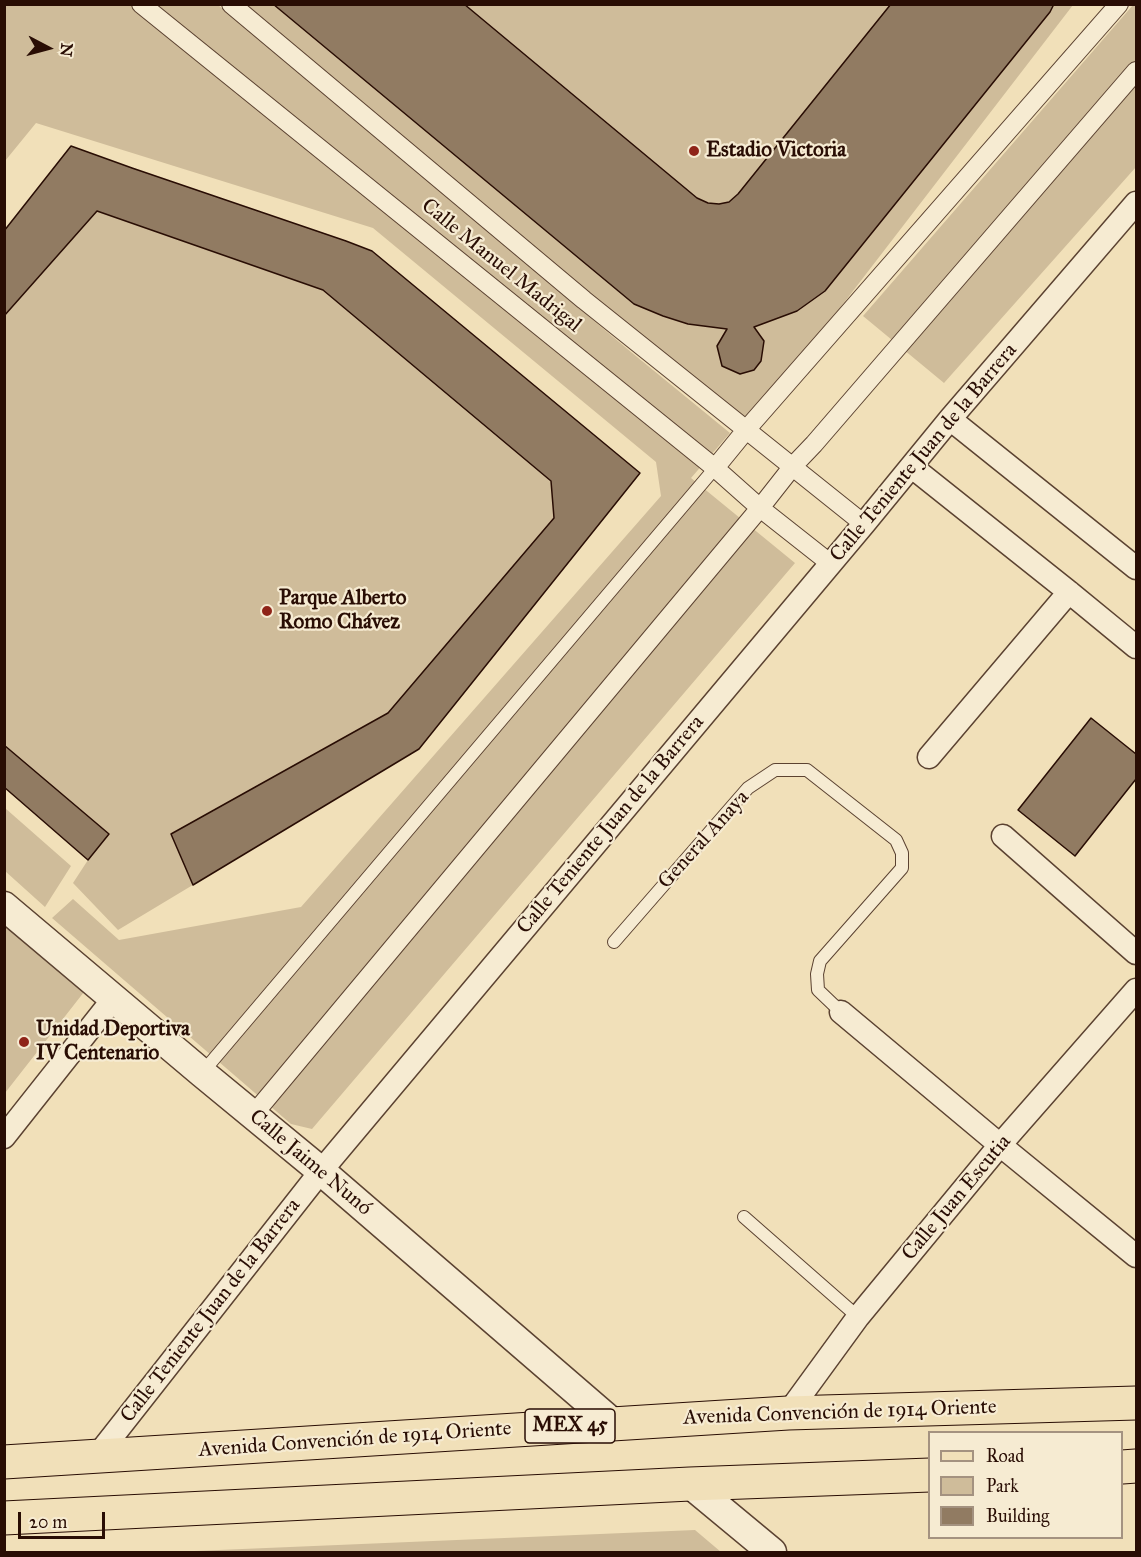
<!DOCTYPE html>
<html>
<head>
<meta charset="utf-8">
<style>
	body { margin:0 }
	#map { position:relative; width:1141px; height:1557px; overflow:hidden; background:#f1e0b9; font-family:"IM FELL Great Primer",serif }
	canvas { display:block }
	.frame { position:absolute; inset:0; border:6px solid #290d04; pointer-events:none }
	.legend { position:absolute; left:928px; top:1431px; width:195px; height:108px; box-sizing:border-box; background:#f6ebd2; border:2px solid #a49280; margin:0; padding:8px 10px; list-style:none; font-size:18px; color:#290d04 }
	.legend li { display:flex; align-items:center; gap:12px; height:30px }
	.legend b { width:30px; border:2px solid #a49280 }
	.north { position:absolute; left:18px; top:18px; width:60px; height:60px; -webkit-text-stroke:4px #f6ebd2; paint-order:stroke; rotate:96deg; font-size:16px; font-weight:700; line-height:24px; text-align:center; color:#290d04 }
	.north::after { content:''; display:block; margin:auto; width:21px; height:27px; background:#290d04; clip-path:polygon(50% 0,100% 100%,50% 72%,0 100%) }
	.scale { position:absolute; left:18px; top:1512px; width:87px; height:27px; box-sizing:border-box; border:3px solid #290d04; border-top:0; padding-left:8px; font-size:18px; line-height:21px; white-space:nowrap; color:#290d04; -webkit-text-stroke:4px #f6ebd2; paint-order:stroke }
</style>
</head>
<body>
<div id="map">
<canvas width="1141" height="1557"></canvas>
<div class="frame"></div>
<ul class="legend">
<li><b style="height:8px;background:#f1e0b9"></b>Road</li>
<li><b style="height:16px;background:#cfbc9a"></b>Park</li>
<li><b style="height:16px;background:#917b62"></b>Building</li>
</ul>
<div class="north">N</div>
<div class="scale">20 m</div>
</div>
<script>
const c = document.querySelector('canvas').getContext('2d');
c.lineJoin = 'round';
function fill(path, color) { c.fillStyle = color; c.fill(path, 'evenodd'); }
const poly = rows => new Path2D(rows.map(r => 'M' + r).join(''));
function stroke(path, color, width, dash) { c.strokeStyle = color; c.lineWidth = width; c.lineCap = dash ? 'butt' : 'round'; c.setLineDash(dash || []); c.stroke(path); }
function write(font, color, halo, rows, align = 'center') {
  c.font = font + ' "IM FELL Great Primer",serif'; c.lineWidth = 4.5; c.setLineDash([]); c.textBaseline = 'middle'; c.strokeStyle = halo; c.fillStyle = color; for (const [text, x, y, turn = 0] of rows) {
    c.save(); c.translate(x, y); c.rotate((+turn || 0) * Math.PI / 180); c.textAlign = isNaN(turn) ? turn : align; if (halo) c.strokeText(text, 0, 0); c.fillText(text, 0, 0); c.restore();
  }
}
const green = poly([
	[5,5,218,5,631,352,730,433,691,478,795,563,312,1129,291,1124,52,918,73,899,119,940,301,907,661,496,656,462,373,228,36,123,5,161],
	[235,5,1073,5,746,430],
	[1133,5,1136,5,1136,167,944,383,863,316],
	[71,146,132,168,346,241,372,251,640,473,419,749,118,930,73,883,88,860,5,787,5,231],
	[5,808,71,866,45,907,5,871],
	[5,926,84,992,5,1093],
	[695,1530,721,1552,171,1552]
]);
const building = poly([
	[273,4,464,4,697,198,708,203,719,204,729,202,738,194,891,4,1054,4,1050,12,825,291,797,311,754,327,764,341,761,361,754,370,740,374,722,366,717,346,727,329,688,324,663,316,634,304,273,4],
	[71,146,132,168,346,241,372,251,640,473,419,749,193,885,171,834,388,713,554,518,551,481,323,290,97,211,4,316,4,231,71,146],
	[1091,718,1136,754,1136,779,1075,856,1018,810,1091,718],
	[4,745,109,834,88,860,4,787,4,745]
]);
const service = poly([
	[614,942,748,788,775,770,807,770,896,840,902,853,902,868,820,961,817,974,818,990,841,1012],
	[202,1073,715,468],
	[744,1217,858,1317]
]);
const pedestrian = poly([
	[141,4,715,468,760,508,831,564],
	[231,4,584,300,864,524],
	[715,468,746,430,1119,4],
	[253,1115,760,508,793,466,814,444,1136,71]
]);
const minor = poly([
	[950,419,1136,568],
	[912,467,1069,592,1136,647],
	[929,757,1069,592],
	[1003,836,1136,953],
	[841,1012,1000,1145,1136,1256],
	[4,1137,114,998],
	[788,1413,858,1317,1000,1145,1136,990],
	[97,1456,321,1171,864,524,950,419,1136,203]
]);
const tertiary = poly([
	[4,906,202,1073,321,1171,613,1423],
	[690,1484,772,1552]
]);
const primary = poly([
	[4,1462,788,1413,1136,1403],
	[1122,1467,1136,1466],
	[4,1518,690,1484,930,1475]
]);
const markers = [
	[694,151,6,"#8f2418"],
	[267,611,6,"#8f2418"],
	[24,1042,6,"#8f2418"]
];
const shields = [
	[570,1426,90]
];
const shieldNames = [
	["MEX 45",570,1426]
];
const poiNames = [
	["Estadio Victoria",706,151],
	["Parque Alberto",279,599],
	["Romo Chávez",279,623],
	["Unidad Deportiva",36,1030],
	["IV Centenario",36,1054]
];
const streetNames = [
	["Calle Manuel Madrigal",501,266,39],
	["Calle Teniente Juan de la Barrera",924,453,-50],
	["Calle Teniente Juan de la Barrera",611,825,-50],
	["General Anaya",704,840,-48],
	["Calle Jaime Nunó",310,1163,40],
	["Calle Juan Escutia",957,1198,-50],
	["Calle Teniente Juan de la Barrera",211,1311,-52],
	["Avenida Convención de 1914 Oriente",840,1413,-2],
	["Avenida Convención de 1914 Oriente",355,1440,-4]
];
fill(green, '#cfbc9a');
fill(building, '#917b62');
stroke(building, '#290d04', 1.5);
stroke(service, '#5b4231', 14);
stroke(pedestrian, '#5b4231', 20);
stroke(minor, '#5b4231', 25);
stroke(tertiary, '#5b4231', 31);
stroke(primary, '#290d04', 35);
stroke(service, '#f6ebd2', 12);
stroke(pedestrian, '#f6ebd2', 18);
stroke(minor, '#f6ebd2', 22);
stroke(tertiary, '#f6ebd2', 28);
stroke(primary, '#f1e0b9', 33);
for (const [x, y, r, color] of markers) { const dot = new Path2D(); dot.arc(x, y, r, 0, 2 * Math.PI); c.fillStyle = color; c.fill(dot); stroke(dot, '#f6ebd2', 2); }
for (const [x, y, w] of shields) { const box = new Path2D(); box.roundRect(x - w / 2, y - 17, w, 34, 4.5); c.fillStyle = '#f6ebd2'; c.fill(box); stroke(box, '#290d04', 1.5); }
write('bold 20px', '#290d04', null, shieldNames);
write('bold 21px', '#290d04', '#f6ebd2', poiNames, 'left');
write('21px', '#290d04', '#f6ebd2', streetNames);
</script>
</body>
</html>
